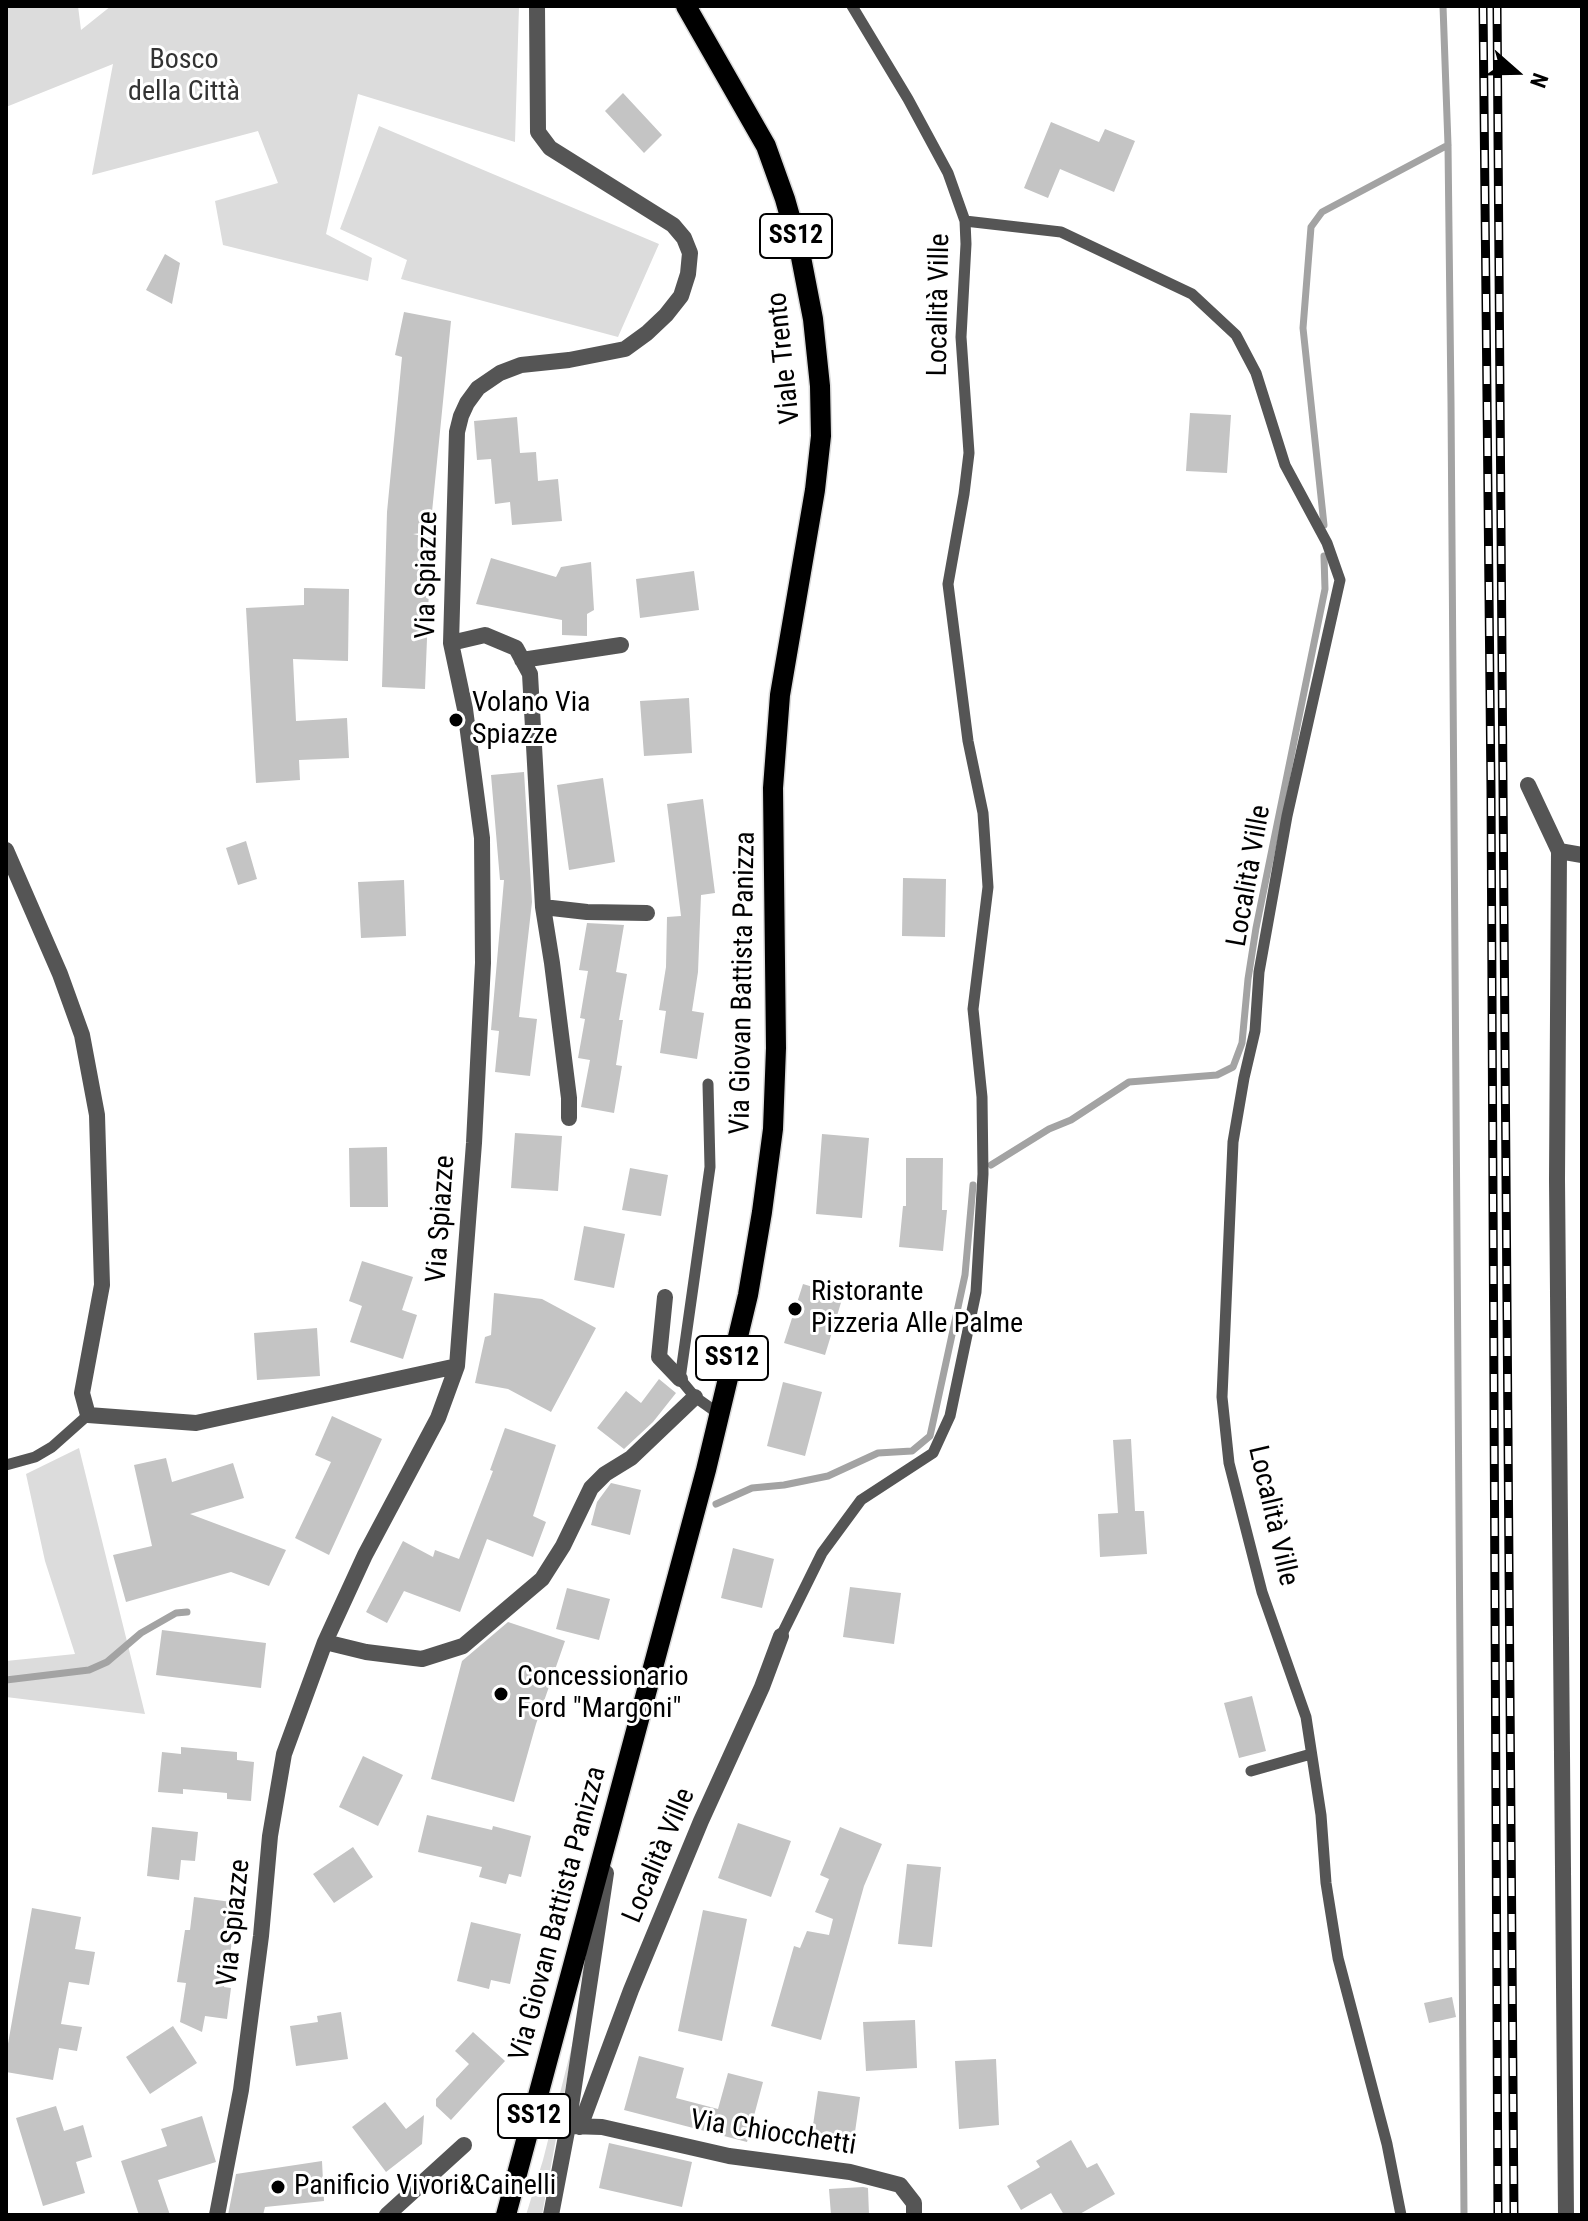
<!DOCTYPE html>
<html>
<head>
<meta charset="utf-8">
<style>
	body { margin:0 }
	#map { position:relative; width:1588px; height:2221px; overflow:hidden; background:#fff; font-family:"Roboto Condensed",sans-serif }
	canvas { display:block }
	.frame { position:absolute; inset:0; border:8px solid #000; pointer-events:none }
	.north { position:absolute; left:1476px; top:32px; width:80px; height:80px; -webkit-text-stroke:6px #fff; paint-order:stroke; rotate:110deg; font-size:22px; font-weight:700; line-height:32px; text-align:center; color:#000 }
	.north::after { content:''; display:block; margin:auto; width:28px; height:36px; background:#000; clip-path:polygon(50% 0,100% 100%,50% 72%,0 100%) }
</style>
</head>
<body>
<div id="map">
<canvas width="1588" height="2221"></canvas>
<div class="frame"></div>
<div class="north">N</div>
</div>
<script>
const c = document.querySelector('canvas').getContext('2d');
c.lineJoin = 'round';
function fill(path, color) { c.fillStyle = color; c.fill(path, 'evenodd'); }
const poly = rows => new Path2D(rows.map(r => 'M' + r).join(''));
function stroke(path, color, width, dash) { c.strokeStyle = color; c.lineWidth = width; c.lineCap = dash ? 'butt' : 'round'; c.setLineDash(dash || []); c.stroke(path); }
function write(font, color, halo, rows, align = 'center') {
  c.font = font + ' "Roboto Condensed",sans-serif'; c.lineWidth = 6; c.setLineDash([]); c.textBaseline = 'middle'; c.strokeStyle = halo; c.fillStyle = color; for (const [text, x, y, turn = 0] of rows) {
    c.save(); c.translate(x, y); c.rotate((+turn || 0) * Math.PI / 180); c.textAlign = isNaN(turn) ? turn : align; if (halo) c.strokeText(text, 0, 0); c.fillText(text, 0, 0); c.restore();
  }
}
const green = poly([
	[6,6,78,6,81,30,111,6,519,6,515,142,358,94,326,234,372,258,368,281,223,245,215,201,278,183,258,131,92,175,113,64,6,107],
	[379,126,659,244,618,337,401,279,407,260,340,229],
	[79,1448,145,1714,6,1697,6,1661,75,1654,45,1561,26,1474],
	[576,2030,542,2215,526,2215,543,2160]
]);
const stream = poly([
	[1443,6,1448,145,1451,403,1464,2215],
	[1324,525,1303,328,1311,227,1322,212,1448,145],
	[991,1165,1049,1129,1071,1120,1129,1082,1217,1075,1233,1067,1242,1043,1248,979,1256,928,1325,589,1324,556],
	[716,1504,752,1488,784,1485,828,1476,878,1453,912,1451,930,1436,965,1275,973,1185],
	[6,1680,89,1670,107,1662,141,1633,176,1613,187,1612]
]);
const building = poly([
	[623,93,662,135,644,153,605,111],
	[1051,122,1099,142,1105,129,1135,141,1114,192,1060,169,1048,198,1024,188],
	[165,254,180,263,172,304,146,290],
	[404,312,451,321,430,532,413,534,431,538,425,689,382,687,387,512,402,357,395,355],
	[1190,413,1231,415,1227,473,1186,471],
	[517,417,520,453,536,452,538,481,558,479,562,521,512,525,510,502,495,504,491,459,477,460,474,421],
	[491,558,556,577,561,567,591,562,594,610,587,614,587,636,562,635,562,620,476,604],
	[694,571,699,610,640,618,636,579],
	[304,588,349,589,348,661,293,659,296,721,347,718,349,758,299,760,300,780,256,783,246,608,304,605],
	[689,698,692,753,644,756,640,701],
	[524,772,532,902,519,1017,537,1019,530,1076,495,1072,499,1031,491,1030,504,880,500,880,491,775],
	[603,778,615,862,569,870,557,785],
	[703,799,715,893,701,895,698,972,692,1011,704,1013,697,1059,660,1053,666,1011,659,1010,666,967,667,917,681,916,667,804],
	[246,841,257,879,238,885,226,848],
	[903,878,946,879,945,937,902,936],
	[404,880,406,936,361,938,358,882],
	[587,923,624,925,616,972,627,974,619,1020,623,1020,616,1065,622,1066,614,1113,581,1107,590,1060,578,1058,585,1019,580,1018,588,971,579,970],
	[515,1133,562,1136,558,1191,511,1188],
	[822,1134,869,1138,862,1218,816,1214],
	[387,1147,388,1207,350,1207,349,1148],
	[906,1158,943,1158,942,1210,947,1210,943,1251,899,1247,903,1206,906,1206],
	[630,1168,668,1175,661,1216,622,1210],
	[584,1226,625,1234,614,1288,574,1280],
	[362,1261,413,1277,402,1310,417,1315,403,1359,350,1342,362,1306,349,1301],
	[803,1284,843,1296,825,1355,784,1343],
	[494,1293,542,1299,596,1328,551,1412,508,1389,475,1383,485,1337,491,1335],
	[317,1328,320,1376,257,1380,254,1333],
	[659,1379,676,1393,653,1422,624,1449,597,1428,626,1391,641,1403],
	[783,1382,822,1392,805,1456,767,1446],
	[332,1416,382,1439,329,1555,295,1538,331,1462,315,1455],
	[505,1428,556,1445,533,1516,546,1522,533,1557,487,1539,460,1612,404,1591,387,1623,366,1612,403,1541,433,1557,435,1550,459,1559,493,1471,490,1470],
	[1131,1439,1135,1511,1144,1511,1147,1554,1100,1557,1098,1514,1118,1513,1113,1440],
	[166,1458,172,1482,233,1463,244,1498,190,1514,286,1550,269,1586,231,1572,126,1602,113,1555,152,1546,134,1465],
	[611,1483,641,1490,630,1535,591,1525,597,1502],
	[733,1548,774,1559,762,1608,721,1598],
	[850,1587,901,1593,894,1644,843,1637],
	[567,1588,610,1599,599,1640,556,1629],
	[508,1622,565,1641,536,1724,514,1802,431,1779,462,1661],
	[162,1630,266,1643,261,1688,156,1675],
	[1252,1696,1266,1751,1239,1758,1224,1703],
	[181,1747,237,1752,237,1760,254,1762,251,1801,227,1799,227,1793,183,1789,183,1794,158,1792,162,1752,181,1754],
	[363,1756,403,1775,378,1826,339,1807],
	[427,1815,492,1830,493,1826,531,1836,521,1877,509,1874,506,1884,479,1877,482,1867,418,1852],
	[738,1823,791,1841,771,1897,718,1878],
	[152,1827,198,1832,195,1861,181,1860,179,1880,147,1876],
	[840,1827,882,1844,864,1886,821,2040,771,2026,794,1946,800,1948,807,1931,829,1935,833,1919,815,1912,829,1879,820,1875],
	[353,1847,373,1877,334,1903,313,1874],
	[907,1864,941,1867,932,1947,898,1944],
	[194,1897,239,1903,224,1987,231,1988,227,2019,205,2016,202,2032,180,2022,186,1983,177,1982,185,1930,190,1930],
	[32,1908,81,1917,75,1949,95,1952,89,1985,69,1982,61,2024,82,2027,77,2051,59,2048,53,2080,6,2072,6,2055],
	[703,1910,747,1919,722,2041,678,2031],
	[471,1922,521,1934,510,1984,491,1980,489,1989,457,1981],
	[1452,1997,1456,2017,1429,2023,1424,2003],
	[341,2012,348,2059,296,2066,290,2026,318,2022,317,2016],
	[915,2020,917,2068,866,2071,863,2022],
	[173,2026,197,2063,150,2094,126,2057],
	[473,2032,505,2061,451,2120,436,2106,436,2099,469,2064,455,2051],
	[639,2056,684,2068,676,2098,718,2109,728,2073,763,2082,747,2142,624,2110],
	[996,2059,999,2125,959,2129,955,2061],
	[818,2091,860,2097,854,2139,812,2132],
	[385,2102,406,2129,424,2115,422,2144,386,2172,352,2127],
	[56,2106,64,2131,83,2125,92,2157,76,2162,85,2193,43,2206,16,2118],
	[202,2116,216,2162,158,2180,170,2215,139,2215,121,2161,167,2146,161,2129],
	[1071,2140,1087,2168,1097,2163,1115,2194,1078,2215,1064,2215,1051,2193,1021,2210,1007,2186,1040,2167,1036,2161],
	[609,2143,692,2162,682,2207,599,2188],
	[322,2161,324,2201,265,2207,263,2215,228,2215,236,2174],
	[863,2187,868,2188,869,2215,831,2215,829,2189]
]);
const lane = poly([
	[852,6,908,99,948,173,965,221],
	[708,1084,710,1167,680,1379,695,1397,719,1414],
	[6,1465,35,1457,52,1447,88,1415],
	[781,1636,822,1553,861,1500,933,1453,950,1416,976,1292,983,1174,982,1097,973,1009,988,887,983,813,968,741,948,584,964,494,969,453,961,337,966,244,965,221,1061,232,1192,294,1236,335,1256,373,1285,465,1327,543,1340,580,1287,816,1259,972,1255,1031,1244,1078,1233,1142,1222,1397,1229,1463,1262,1592,1306,1717,1321,1815,1326,1883,1338,1958,1387,2144,1401,2215],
	[1251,1771,1311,1754]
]);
const street = poly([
	[451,643,485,635,516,648,530,674,543,907,552,963,569,1098,569,1118],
	[522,660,621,645],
	[1528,785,1559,851,1557,1179,1566,2215],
	[6,850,60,974,82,1035,97,1115,102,1285,82,1393,88,1415,196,1423,457,1366],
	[1559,851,1582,855],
	[543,907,587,912,647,913],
	[665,1297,659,1357,680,1379],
	[325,1642,366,1652,422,1659,463,1646,542,1579,563,1546,591,1488,605,1474,631,1458,695,1397],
	[570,2126,602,2127,729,2156,850,2172,900,2185,914,2203,914,2215],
	[580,2127,631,1990,701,1821,762,1687,781,1636],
	[217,2215,241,2090,261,1936,270,1836,284,1754,325,1642,365,1555,438,1418,457,1366,474,1143,483,963,482,838,465,709,451,643,457,432,461,416,467,403,478,388,500,373,521,365,569,360,625,349,647,333,666,315,681,296,688,274,690,253,684,238,673,225,550,148,538,132,537,6],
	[387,2215,464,2145],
	[551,2215,568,2126,606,1873]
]);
const primary = poly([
	[506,2215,706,1470,748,1295,762,1212,773,1129,776,1048,773,788,780,695,815,490,821,436,820,386,813,319,800,252,785,199,766,146,686,6]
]);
const rail = poly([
	[1483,6,1491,789,1498,2215],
	[1497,6,1514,2215]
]);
const markers = [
	[456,720,8,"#000"],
	[795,1309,8,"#000"],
	[501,1694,8,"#000"],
	[278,2187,8,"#000"]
];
const shields = [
	[796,236,72],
	[732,1358,72],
	[534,2116,72]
];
const shieldNames = [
	["SS12",796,236],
	["SS12",732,1358],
	["SS12",534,2116]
];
const parkNames = [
	["Bosco",184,61],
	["della Città",184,93]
];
const streetNames = [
	["Località Ville",940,305,-89],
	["Viale Trento",785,358,-96],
	["Via Spiazze",428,575,-89],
	["Località Ville",1250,876,-80],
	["Via Giovan Battista Panizza",744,983,-89],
	["Via Spiazze",442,1219,-86],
	["Località Ville",1272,1516,77],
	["Località Ville",660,1856,-67],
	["Via Giovan Battista Panizza",559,1914,-75],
	["Via Spiazze",235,1923,-84],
	["Via Chiocchetti",773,2134,9]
];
const poiNames = [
	["Volano Via",472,704],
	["Spiazze",472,736],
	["Ristorante",811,1293],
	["Pizzeria Alle Palme",811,1325],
	["Concessionario",517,1678],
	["Ford \"Margoni\"",517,1710],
	["Panificio Vivori&Cainelli",294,2187]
];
fill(green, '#dcdcdc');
stroke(stream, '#a3a3a3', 7);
fill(building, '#c4c4c4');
stroke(primary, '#dbdbdb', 23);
stroke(lane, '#555', 11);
stroke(street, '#555', 16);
stroke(primary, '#000', 20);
stroke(rail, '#000', 9);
stroke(rail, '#fff', 6, [18]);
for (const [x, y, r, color] of markers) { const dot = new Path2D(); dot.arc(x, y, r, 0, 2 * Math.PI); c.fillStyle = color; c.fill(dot); stroke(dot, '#fff', 3); }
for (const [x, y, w] of shields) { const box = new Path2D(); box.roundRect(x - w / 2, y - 22, w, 44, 6); c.fillStyle = '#fff'; c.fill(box); stroke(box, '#000', 2); }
write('bold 26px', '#000', null, shieldNames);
write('28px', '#333', '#fff', parkNames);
write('28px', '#000', '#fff', streetNames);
write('28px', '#000', '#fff', poiNames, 'left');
</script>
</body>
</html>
